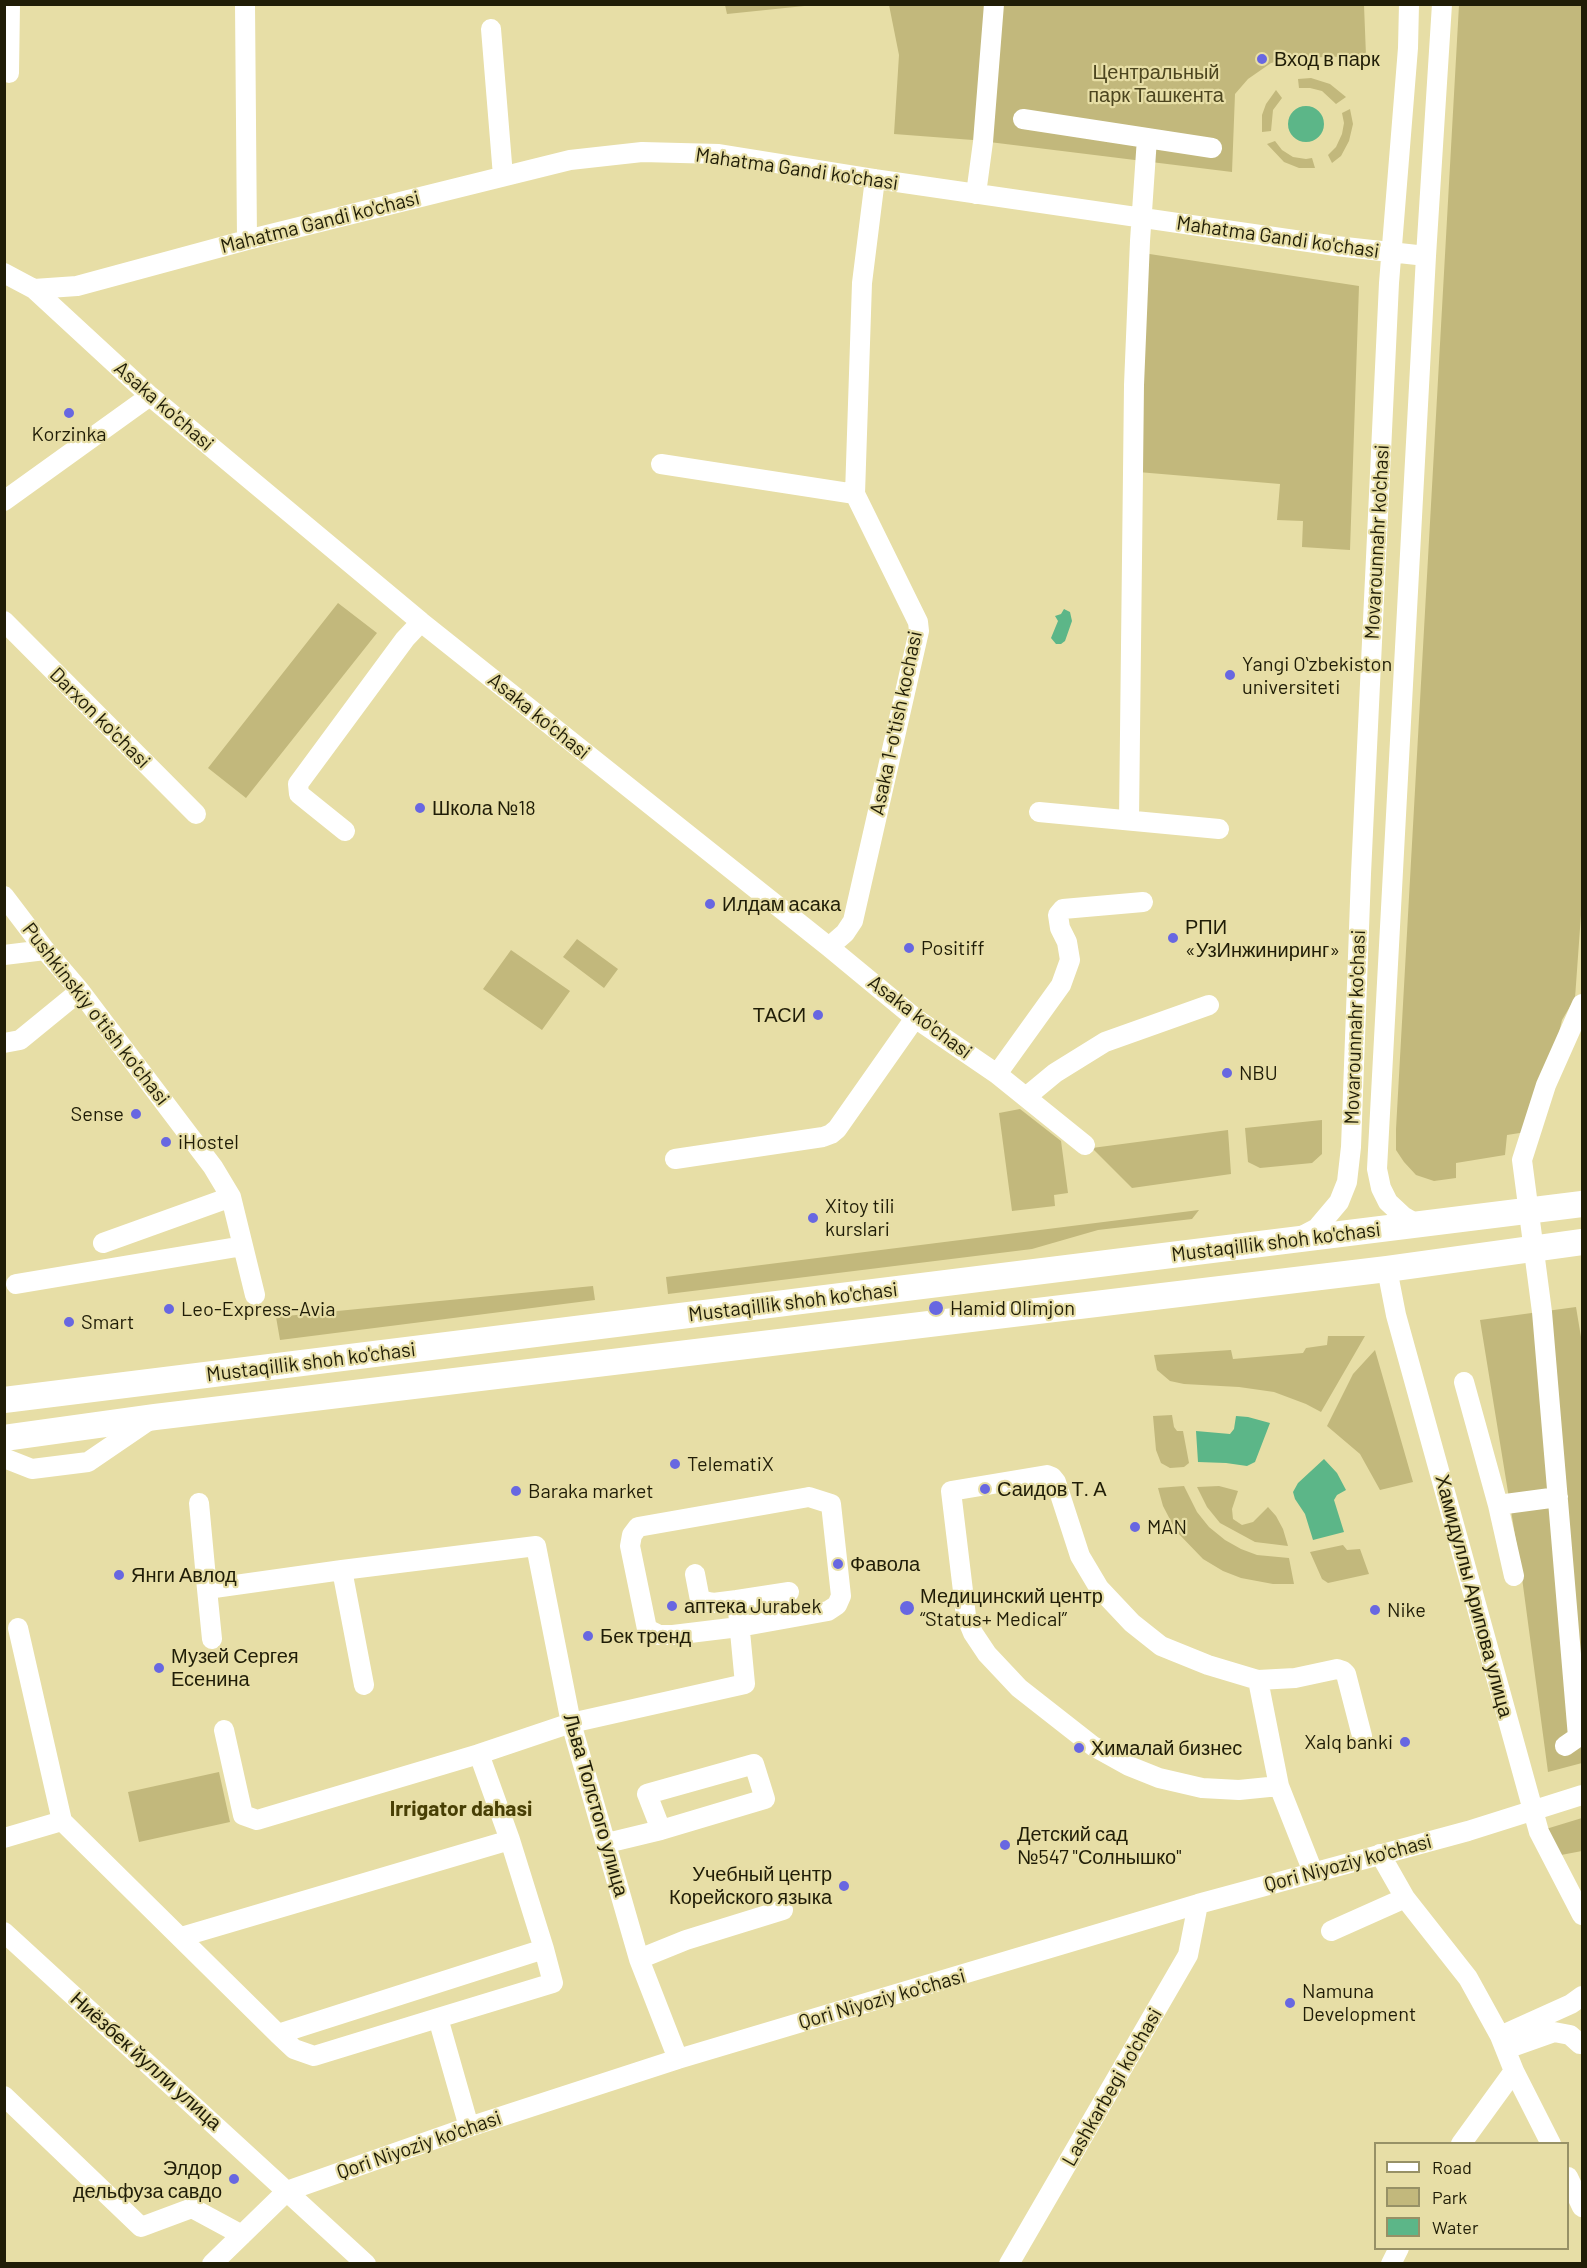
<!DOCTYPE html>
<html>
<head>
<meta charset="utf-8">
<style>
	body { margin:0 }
	#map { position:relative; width:1587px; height:2268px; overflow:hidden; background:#e7dea6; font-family:Barlow,sans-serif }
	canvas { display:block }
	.frame { position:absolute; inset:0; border:6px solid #201d07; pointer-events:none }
	.legend { position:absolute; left:1374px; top:2142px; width:195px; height:108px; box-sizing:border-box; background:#e7dea6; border:2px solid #979166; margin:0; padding:8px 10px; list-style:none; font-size:18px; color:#201d07 }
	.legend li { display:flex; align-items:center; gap:12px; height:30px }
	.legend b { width:30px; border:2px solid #979166 }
</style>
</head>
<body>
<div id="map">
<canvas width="1587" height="2268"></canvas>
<div class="frame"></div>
<ul class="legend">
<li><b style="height:8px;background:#fff"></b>Road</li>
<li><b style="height:16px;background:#c2b87c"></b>Park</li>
<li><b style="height:16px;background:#5cb688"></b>Water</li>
</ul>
</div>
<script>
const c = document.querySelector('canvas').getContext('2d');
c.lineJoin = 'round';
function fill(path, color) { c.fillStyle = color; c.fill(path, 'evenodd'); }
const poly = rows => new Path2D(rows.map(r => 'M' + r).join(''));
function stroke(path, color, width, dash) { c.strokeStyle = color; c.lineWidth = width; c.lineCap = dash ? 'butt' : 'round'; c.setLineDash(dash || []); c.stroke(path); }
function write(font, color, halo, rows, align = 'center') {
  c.font = font + ' Barlow,sans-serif'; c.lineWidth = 4.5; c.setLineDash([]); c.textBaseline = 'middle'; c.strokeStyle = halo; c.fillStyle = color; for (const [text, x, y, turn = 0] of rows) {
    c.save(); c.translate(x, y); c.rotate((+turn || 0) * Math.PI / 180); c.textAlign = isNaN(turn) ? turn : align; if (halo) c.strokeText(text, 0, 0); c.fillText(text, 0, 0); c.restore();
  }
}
const green = poly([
	[725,5,725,4,814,5,727,14],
	[889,5,1364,5,1366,56,1290,58,1271,63,1248,79,1235,94,1232,172,973,140,894,134,899,55],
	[1459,5,1582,5,1582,901,1575,998,1562,1020,1554,1054,1526,1132,1507,1135,1505,1155,1456,1163,1456,1178,1434,1181,1416,1175,1404,1162,1396,1150,1396,1129],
	[1311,78,1330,84,1346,97,1336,104,1322,91,1310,88,1299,88,1298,79],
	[1276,90,1282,98,1273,110,1271,131,1262,132,1262,115,1266,104],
	[1350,109,1353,124,1349,141,1341,156,1332,163,1328,155,1336,147,1342,134,1344,123,1342,113],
	[1275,141,1282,150,1293,157,1306,159,1312,158,1315,168,1299,168,1284,162,1267,144],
	[1143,253,1359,286,1350,550,1302,547,1303,521,1277,520,1280,484,1138,472],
	[338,603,377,633,246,798,208,768],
	[577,939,618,969,604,988,563,957],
	[511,950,570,991,542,1030,483,989],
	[1020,1109,1061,1141,1068,1193,1054,1195,1055,1206,1012,1211,999,1113],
	[1322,1120,1322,1154,1312,1163,1260,1168,1248,1162,1245,1128],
	[1228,1130,1231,1174,1132,1188,1092,1148],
	[1199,1210,1192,1219,1098,1230,1032,1249,668,1294,666,1277],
	[593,1286,595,1300,280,1340,276,1317],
	[1576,1307,1582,1343,1582,1763,1548,1772,1522,1578,1480,1320],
	[1328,1336,1365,1336,1321,1412,1306,1404,1274,1392,1239,1387,1184,1384,1170,1381,1157,1370,1154,1355,1231,1350,1233,1359,1303,1353,1306,1348,1327,1345],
	[1375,1350,1413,1482,1380,1490,1360,1454,1327,1426,1353,1374],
	[1172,1415,1174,1427,1177,1431,1183,1431,1189,1463,1184,1467,1170,1468,1161,1463,1156,1450,1153,1416],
	[1184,1486,1197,1512,1209,1527,1225,1540,1241,1549,1257,1555,1289,1558,1294,1584,1273,1584,1241,1578,1223,1571,1203,1559,1176,1531,1163,1506,1158,1488],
	[1219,1486,1238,1491,1232,1509,1233,1519,1242,1525,1253,1522,1268,1507,1276,1516,1283,1529,1288,1546,1255,1542,1220,1523,1207,1507,1197,1487],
	[1343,1545,1347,1550,1360,1549,1369,1574,1328,1583,1322,1579,1310,1552],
	[219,1772,230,1822,139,1842,128,1792],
	[1582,1818,1582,1851,1561,1855,1546,1829]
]);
const water = poly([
	'1288 124a18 18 0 1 1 36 0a18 18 0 1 1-36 0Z',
	[1064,609,1070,612,1072,621,1065,641,1061,644,1056,644,1051,638,1058,621,1055,616,1061,614],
	[1236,1416,1248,1417,1270,1423,1255,1462,1247,1466,1226,1463,1198,1462,1196,1431,1230,1434,1234,1429],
	[1324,1459,1337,1473,1346,1490,1337,1495,1334,1500,1344,1532,1313,1540,1305,1514,1295,1499,1293,1492,1298,1483]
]);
const minor = poly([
	[245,4,247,240],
	[491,29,503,176],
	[9,73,10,4],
	[1023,119,1147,138,1140,241,1134,385,1129,820],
	[1147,138,1212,148],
	[976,194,983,142,994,4],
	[4,273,34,289,150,396,421,622,829,947,915,1018,997,1074,1085,1145],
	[34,289,77,286,247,240,570,160,642,152,719,154,875,179,1336,246,1426,256],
	[661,464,855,494],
	[4,501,150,396],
	[4,621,196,814],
	[1039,812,1219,829],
	[345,831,299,794,298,784,405,639,421,622],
	[4,896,45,950,80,991,213,1167,231,1197,255,1295],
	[829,947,845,933,853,921,919,631,918,622,855,494,862,283,875,179],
	[4,955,45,950],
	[4,1043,20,1040,80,991],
	[997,1074,1061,985,1070,960,1067,942,1060,928,1058,915,1063,909,1143,902],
	[1026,1097,1055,1073,1105,1042,1209,1005],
	[675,1159,823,1137,831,1134,837,1129,915,1018],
	[1420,1226,1403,1216,1388,1202,1381,1188,1377,1169,1426,256,1442,4],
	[1300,1237,1317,1228,1339,1202,1347,1182,1351,1147,1361,874,1389,283,1408,48,1409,4],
	[103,1243,231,1197],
	[1387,1269,1396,1315,1539,1832,1582,1915],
	[16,1284,243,1246],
	[1464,1382,1498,1505,1514,1576],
	[4,1458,32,1469,88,1462,151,1419],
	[809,1497,831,1504,841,1596,837,1605,828,1611,739,1627,673,1635,659,1635,647,1629,630,1546,632,1535,638,1527,809,1497],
	[199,1503,207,1589,342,1570,536,1546,571,1723,639,1959,678,2059],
	[1498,1505,1558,1497],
	[342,1570,364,1685],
	[207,1589,212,1639],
	[737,1600,789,1592],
	[18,1628,62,1821,278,2034,294,2049,314,2056,438,2018],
	[1258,1680,1279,1786,1313,1872],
	[224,1730,243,1815,257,1820,479,1754],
	[1565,1746,1578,1737,1542,1312,1522,1160,1546,1085,1582,1004],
	[1279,1786,1239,1790,1202,1788,1159,1778,1129,1766,1093,1746,1019,1688,987,1654,973,1633,966,1616,951,1491,1047,1475,1052,1477,1056,1482,1080,1556,1099,1588,1132,1623,1161,1646,1208,1665,1258,1680,1295,1678,1337,1669,1343,1671,1346,1674,1362,1736],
	[4,1838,62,1821],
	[510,1840,544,1949],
	[607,1843,661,1830,765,1799,754,1764,647,1794,661,1830],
	[1380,1854,1405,1898,1468,1978,1500,2036],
	[1331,1931,1405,1898],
	[4,1932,366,2264],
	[181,1937,510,1840,479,1754,571,1723,745,1684,737,1600,713,1603,700,1600,695,1574],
	[639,1959,686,1940,783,1910],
	[278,2034,544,1949,553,1983,438,2018,469,2127],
	[1506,2049,1554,2032,1570,2035,1580,2044],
	[1514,2071,1551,2144],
	[4,2096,141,2227,192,2208,242,2235],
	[1461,2144,1514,2071,1500,2036,1571,2004,1582,1996],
	[1568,2177,1582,2207],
	[212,2264,287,2191,469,2127,678,2059,1198,1904,1468,1831,1582,1795],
	[1009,2264,1188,1955,1198,1904],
	[1391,2264,1399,2248]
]);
const major = poly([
	[4,1400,1582,1204],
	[4,1438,155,1417,1387,1269,1582,1242]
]);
const markers = [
	[1262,59,6,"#6867e1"],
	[69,413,6,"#6867e1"],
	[1230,675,6,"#6867e1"],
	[420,808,6,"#6867e1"],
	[710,904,6,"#6867e1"],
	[1173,938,6,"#6867e1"],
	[909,948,6,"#6867e1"],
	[818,1015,6,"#6867e1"],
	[1227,1073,6,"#6867e1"],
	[136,1114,6,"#6867e1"],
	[166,1142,6,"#6867e1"],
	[813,1218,6,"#6867e1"],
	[936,1308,8,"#6867e1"],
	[169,1309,6,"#6867e1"],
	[69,1322,6,"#6867e1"],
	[675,1464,6,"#6867e1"],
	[985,1489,6,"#6867e1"],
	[516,1491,6,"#6867e1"],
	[1135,1527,6,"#6867e1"],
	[838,1564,6,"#6867e1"],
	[119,1575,6,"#6867e1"],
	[672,1606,6,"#6867e1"],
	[907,1608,8,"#6867e1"],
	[1375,1610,6,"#6867e1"],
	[588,1636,6,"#6867e1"],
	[159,1668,6,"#6867e1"],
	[1405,1742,6,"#6867e1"],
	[1079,1748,6,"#6867e1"],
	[1005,1845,6,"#6867e1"],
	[844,1886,6,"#6867e1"],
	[1290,2003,6,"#6867e1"],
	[234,2179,6,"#6867e1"]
];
const poiNames = [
	["Вход в парк",1274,59],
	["Korzinka",69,434,"center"],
	["Yangi Oʻzbekiston",1242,664],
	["universiteti",1242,687],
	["Школа №18",432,808],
	["Илдам асака",722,904],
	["РПИ",1185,927],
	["«УзИнжиниринг»",1185,950],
	["Positiff",921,948],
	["ТАСИ",806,1015,"right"],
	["NBU",1239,1073],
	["Sense",124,1114,"right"],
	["iHostel",178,1142],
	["Xitoy tili",825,1206],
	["kurslari",825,1229],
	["Hamid Olimjon",950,1308],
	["Leo-Express-Avia",181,1309],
	["Smart",81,1322],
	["TelematiX",687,1464],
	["Саидов Т. А",997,1489],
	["Baraka market",528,1491],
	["MAN",1147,1527],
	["Фавола",850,1564],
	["Янги Авлод",131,1575],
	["Медицинский центр",920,1596],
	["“Status+ Medical”",920,1619],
	["аптека Jurabek",684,1606],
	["Nike",1387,1610],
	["Бек тренд",600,1636],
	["Музей Сергея",171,1656],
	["Есенина",171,1679],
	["Xalq banki",1393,1742,"right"],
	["Хималай бизнес",1091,1748],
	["Детский сад",1017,1834],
	["№547 \"Солнышко\"",1017,1857],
	["Учебный центр",832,1874,"right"],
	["Корейского языка",832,1897,"right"],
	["Namuna",1302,1991],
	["Development",1302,2014],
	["Элдор",222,2168,"right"],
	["дельфуза савдо",222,2191,"right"]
];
const parkNames = [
	["Центральный",1156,72],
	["парк Ташкента",1156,95]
];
const streetNames = [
	["Mahatma Gandi ko'chasi",797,169,8],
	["Mahatma Gandi ko'chasi",320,222,-14],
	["Mahatma Gandi ko'chasi",1278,237,8],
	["Asaka ko'chasi",164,406,41],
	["Movarounnahr ko'chasi",1377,542,-87],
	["Asaka ko'chasi",539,716,39],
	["Darxon ko'chasi",100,718,45],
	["Asaka 1-o'tish kochasi",896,723,-78],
	["Pushkinskiy o'tish ko'chasi",96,1014,52],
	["Asaka ko'chasi",920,1017,37],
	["Movarounnahr ko'chasi",1355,1027,-88],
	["Mustaqillik shoh ko'chasi",1276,1242,-7],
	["Mustaqillik shoh ko'chasi",793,1302,-7],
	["Mustaqillik shoh ko'chasi",311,1362,-7],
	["Хамидуллы Арипова улица",1474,1596,75],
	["Льва Толстого улица",596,1805,74],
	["Qori Niyoziy ko'chasi",1348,1863,-15],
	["Qori Niyoziy ko'chasi",882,1999,-16],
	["Ниёзбек йулли улица",146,2061,42],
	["Lashkarbegi ko'chasi",1112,2087,-60],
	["Qori Niyoziy ko'chasi",419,2145,-19]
];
const neighbourhoodNames = [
	["Irrigator dahasi",461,1809]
];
fill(green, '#c2b87c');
fill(water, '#5cb688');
stroke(minor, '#fff', 20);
stroke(major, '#fff', 26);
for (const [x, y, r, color] of markers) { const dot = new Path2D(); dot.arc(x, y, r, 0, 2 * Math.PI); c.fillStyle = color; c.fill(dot); stroke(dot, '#e7dea6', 2); }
write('20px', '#201d07', '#e7dea6', poiNames, 'left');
write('20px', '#4c451f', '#e7dea6', parkNames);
write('20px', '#201d07', '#e7dea6', streetNames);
write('bold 21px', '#483f05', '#e7dea6', neighbourhoodNames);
</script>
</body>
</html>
